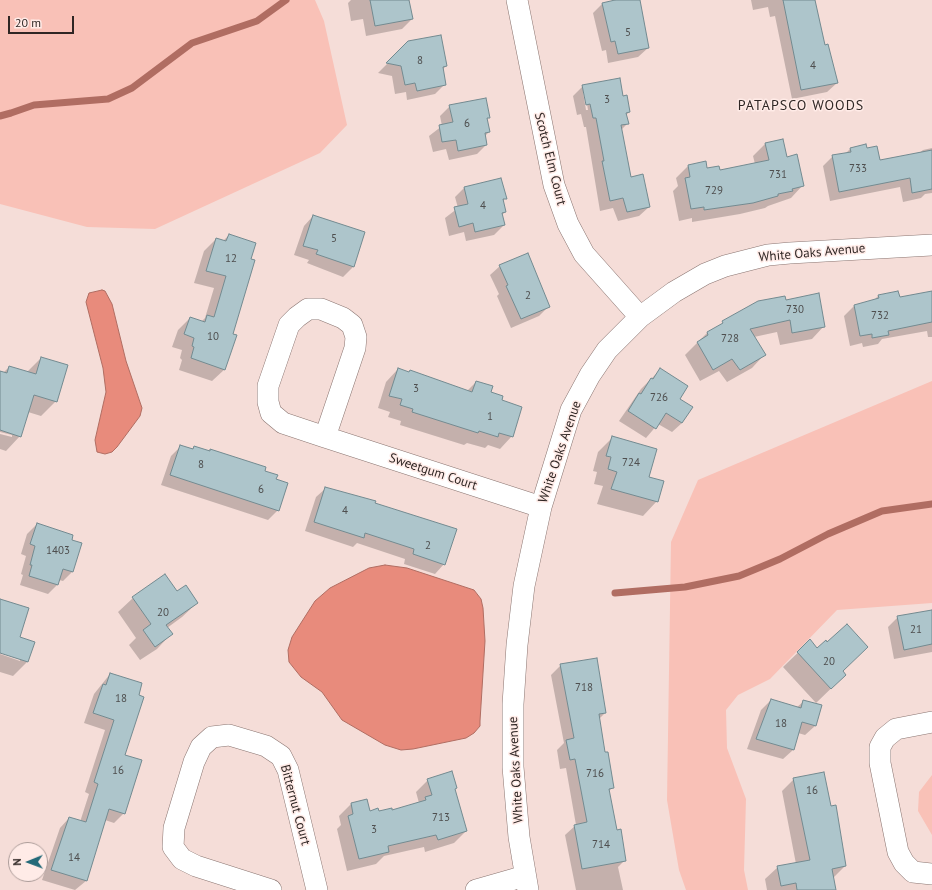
<!DOCTYPE html>
<html>
<head>
<meta charset="utf-8">
<style>
	body { margin:0 }
	#map { position:relative; width:932px; height:890px; overflow:hidden; background:#f5ddd8; font-family:"PT Sans",sans-serif }
	canvas { display:block }
	.north { position:absolute; left:8px; top:842px; width:40px; height:40px; box-sizing:border-box; background:#ffebe7; border:1px solid #ac9c99; border-radius:50%; rotate:269deg; font-size:11px; font-weight:700; line-height:16px; text-align:center; color:#2f2624 }
	.north::after { content:''; display:block; margin:auto; width:14px; height:18px; background:#246a79; clip-path:polygon(50% 0,100% 100%,50% 72%,0 100%) }
	.scale { position:absolute; left:8px; top:16px; width:66px; height:18px; box-sizing:border-box; border:2px solid #2f2624; border-top:0; padding-left:5px; font-size:12px; line-height:14px; white-space:nowrap; color:#2f2624; -webkit-text-stroke:3px #ffebe7; paint-order:stroke }
</style>
</head>
<body>
<div id="map">
<canvas width="932" height="890"></canvas>
<div class="north">N</div>
<div class="scale">20 m</div>
</div>
<script>
const c = document.querySelector('canvas').getContext('2d');
c.lineJoin = 'round';
function fill(path, color) { c.fillStyle = color; c.fill(path, 'evenodd'); }
const poly = rows => new Path2D(rows.map(r => 'M' + r).join(''));
function stroke(path, color, width, dash) { c.strokeStyle = color; c.lineWidth = width; c.lineCap = dash ? 'butt' : 'round'; c.setLineDash(dash || []); c.stroke(path); }
function write(font, color, halo, rows, align = 'center') {
  c.font = font + ' "PT Sans",sans-serif'; c.lineWidth = 3; c.setLineDash([]); c.textBaseline = 'middle'; c.strokeStyle = halo; c.fillStyle = color; for (const [text, x, y, turn = 0] of rows) {
    c.save(); c.translate(x, y); c.rotate((+turn || 0) * Math.PI / 180); c.textAlign = isNaN(turn) ? turn : align; if (halo) c.strokeText(text, 0, 0); c.fillText(text, 0, 0); c.restore();
  }
}
const green = poly([
	[0,0,315,0,324,21,347,125,320,153,155,229,87,227,0,204],
	[932,381,932,603,837,610,770,679,738,695,726,710,727,748,746,799,744,870,748,890,686,890,679,870,667,800,671,542,698,480],
	[932,775,932,835,918,811,919,792]
]);
const water = poly([
	[102,290,105,291,112,304,126,361,142,408,140,416,117,447,112,452,105,454,97,452,95,440,106,392,103,368,86,302,89,293,102,290],
	[385,565,407,568,474,590,481,599,483,608,485,641,480,721,480,726,474,733,466,738,413,749,401,750,385,745,342,720,322,692,301,677,289,662,288,650,292,637,315,601,330,588,369,568,385,565]
]);
const shadow = poly([
	[351,0,408,0,412,19,402,29,366,36,363,19,351,21,348,3],
	[621,0,639,0,648,48,638,57,608,63,606,50,602,51,593,13,602,4],
	[751,0,815,0,824,46,837,83,827,92,792,99,775,16,770,17,768,7,753,10],
	[409,42,446,66,442,70,445,84,435,94,407,100,406,92,395,94,392,76,378,73],
	[583,86,623,97,629,112,626,115,628,123,621,130,630,178,649,207,639,216,618,221,613,208,600,211,586,127,584,127,581,114,577,115,573,96],
	[583,92,585,92,588,110,586,110],
	[450,106,489,117,486,120,489,132,485,136,486,145,477,154,449,160,446,149,433,152,429,136,442,126,440,116],
	[765,144,803,185,791,198,768,206,765,208,740,214,692,222,692,218,679,221,673,191,678,186,676,178,688,166,719,172,755,164,753,156],
	[932,148,932,193,925,194,921,198,903,202,900,187,830,201,823,166,833,156,845,154,850,149,866,149,880,162,918,154,923,150],
	[465,187,505,198,503,201,505,212,501,216,504,225,494,235,466,241,464,232,449,236,445,218,458,208,455,197],
	[313,216,363,232,353,267,343,277,307,263,309,260,294,255,304,226],
	[229,235,225,369,212,381,179,370,182,360,180,358,182,350,172,347,178,330,190,318,201,322,205,318,214,288,194,283,204,251,216,239,223,241],
	[500,266,548,307,539,316,511,328,497,296,499,294,490,275],
	[932,292,932,337,928,337,927,331,882,339,878,344,863,347,862,343,850,346,844,316,854,306,873,301,879,295,899,298],
	[785,301,824,326,812,339,780,345,777,332,754,337,764,355,752,368,727,382,719,371,700,381,685,355,707,333,758,302],
	[41,358,56,401,41,416,28,412,20,436,6,451,0,449,0,434,12,437,12,435,0,432,0,372,3,373,9,367,27,372],
	[398,369,467,391,476,382,489,393,512,436,500,449,488,445,485,448,467,443,464,445,400,425,401,421,388,417,390,412,378,408,386,382],
	[660,370,679,400,691,408,682,423,672,432,658,424,646,438,619,421,641,389],
	[613,437,647,478,657,501,643,516,597,504,603,486,594,484,597,472,593,471,598,452],
	[180,447,191,450,194,447,209,451,211,450,264,472,275,480,278,510,268,520,161,485,171,456],
	[326,488,374,503,444,564,435,574,404,564,405,559,357,543,353,547,305,531,316,497],
	[37,524,72,572,63,581,59,580,58,584,48,594,20,585,23,575,21,574,26,556,21,554,27,534],
	[177,592,197,603,182,617,167,628,171,634,157,649,140,660,129,645,136,638,118,612,133,598],
	[0,600,19,638,27,662,13,676,0,672,0,654,20,661,20,658,0,652],
	[932,611,932,652,894,659,888,627,898,617],
	[810,641,845,675,816,703,783,667],
	[561,665,605,713,599,719,605,753,613,787,608,792,616,831,625,860,618,867,623,890,576,890,565,835,576,825,566,768,560,769,557,750,564,743,551,675],
	[110,674,124,755,124,813,114,823,105,820,86,881,75,890,42,880,60,828,69,818,80,822,89,794,85,792,105,730,84,723,94,694],
	[771,700,796,708,804,701,821,706,815,726,805,735,798,733,793,750,783,759,747,749,761,710],
	[794,779,830,807,845,866,833,878,835,890,767,890,765,879,778,867,796,864,782,791],
	[428,780,454,790,466,831,454,843,425,852,424,847,384,856,376,864,347,871,337,829,341,825,339,816,351,804,366,800,369,812,378,813,391,812,419,803,416,792]
]);
const stream = poly([
	[0,116,11,113,34,105,108,99,132,88,192,43,257,21,286,0],
	[615,593,685,587,739,576,780,559,828,534,882,511,932,504]
]);
const building = poly([
	[370,0,409,0,413,19,375,26,370,0],
	[615,0,640,0,649,48,618,54,615,41,611,42,602,3,615,0],
	[783,0,815,0,825,45,828,44,838,83,801,90,783,0],
	[441,35,447,66,443,67,446,85,417,91,415,83,405,85,401,66,386,63,408,41,441,35],
	[620,78,623,96,627,95,630,112,626,113,629,124,621,125,631,177,643,174,650,207,627,212,623,198,610,201,602,161,604,161,596,118,593,118,590,104,586,105,582,85,620,78],
	[486,98,490,118,487,118,490,132,485,133,487,145,458,151,456,140,442,142,439,125,453,122,449,105,486,98],
	[783,139,787,157,797,154,804,186,792,189,793,191,778,194,778,196,753,203,704,210,704,207,691,209,685,178,690,177,688,165,706,161,707,168,719,166,720,170,769,160,765,143,783,139],
	[866,144,867,148,877,146,880,160,932,150,932,189,912,193,910,178,839,192,832,155,851,152,850,148,866,144],
	[501,178,507,199,503,199,506,212,502,213,505,225,475,232,473,223,459,227,454,207,468,204,464,187,501,178],
	[313,215,365,232,354,267,316,254,318,250,303,246,313,215],
	[229,234,256,243,251,259,255,260,233,334,237,335,225,370,191,358,194,347,192,346,194,338,184,334,190,317,205,322,207,315,214,317,226,276,206,271,216,238,226,241,229,234],
	[528,253,550,307,521,319,506,286,508,285,499,265,528,253],
	[898,291,900,297,932,291,932,322,888,331,889,335,872,338,872,334,860,336,854,305,879,298,878,295,898,291],
	[819,293,825,327,792,333,790,320,750,329,766,355,740,370,732,359,713,370,697,342,708,335,707,332,723,323,722,321,758,301,785,296,786,300,819,293],
	[41,357,68,365,57,402,34,395,21,437,0,430,0,371,7,373,9,366,36,374,41,357],
	[398,368,409,372,410,370,472,392,476,381,493,386,491,392,503,396,502,400,522,407,513,437,499,433,498,437,479,431,478,433,412,412,413,409,400,405,402,399,389,396,398,368],
	[660,368,688,386,680,399,693,407,682,423,666,413,656,429,628,411,639,393,641,394,651,378,653,379,660,368],
	[612,436,657,449,649,477,664,481,658,502,611,489,617,472,608,469,611,457,606,456,612,436],
	[180,445,193,449,194,446,210,451,210,449,266,467,265,471,278,475,276,479,288,483,279,511,170,475,180,445],
	[325,487,376,501,375,503,457,529,445,565,413,554,414,549,365,533,364,538,314,522,325,487],
	[37,523,73,535,72,540,82,543,73,572,63,569,58,585,29,576,32,565,30,565,35,546,30,544,37,523],
	[165,574,177,591,186,585,198,603,166,625,173,634,155,647,143,630,151,624,132,597,165,574],
	[0,599,29,608,20,637,35,642,28,662,0,653,0,599],
	[932,610,932,644,904,650,897,616,932,610],
	[847,624,868,647,843,671,846,675,831,689,797,652,810,639,817,648,826,640,827,642,847,624],
	[597,658,606,713,599,714,605,752,608,752,614,788,609,789,617,830,621,829,626,861,582,869,574,825,587,822,575,759,570,760,566,740,574,738,560,664,597,658],
	[110,673,142,683,139,695,144,697,125,755,142,760,125,814,109,809,87,881,51,870,69,817,86,822,98,784,94,782,114,720,93,713,103,684,106,685,110,673],
	[771,699,801,708,803,700,822,705,816,726,802,722,794,750,756,739,771,699],
	[452,771,457,788,455,789,467,831,438,840,436,835,388,846,389,852,359,859,348,816,353,814,351,803,367,799,370,811,378,808,379,811,392,808,392,810,426,800,425,797,432,795,427,779,452,771],
	[824,772,831,806,836,805,846,866,832,869,836,890,797,890,796,883,781,886,777,866,810,860,793,778,824,772]
]);
const street = poly([
	[517,0,554,185,568,224,584,254,640,317],
	[325,437,283,423,271,413,268,402,268,386,289,325,297,317,308,309,321,309,343,318,352,325,356,337,355,348,325,437,541,507],
	[932,722,896,729,885,738,880,747,880,763,898,852,904,863,913,872,932,874],
	[271,890,196,866,182,859,173,847,174,828,194,762,201,747,212,737,229,735,266,746,281,756,288,770,317,890],
	[476,890,525,876],
	[528,890,519,837,513,767,513,704,517,645,524,586,541,507,571,410,590,375,607,350,640,317,674,292,705,274,725,266,768,255,790,253,932,245]
]);
const numberNames = [
	["5",628,33],
	["8",420,61],
	["4",813,66],
	["3",607,100],
	["6",467,124],
	["733",858,169],
	["731",778,175],
	["729",714,191],
	["4",483,206],
	["5",334,239],
	["12",231,259],
	["2",528,296],
	["730",795,310],
	["732",880,316],
	["10",213,337],
	["728",730,339],
	["3",416,389],
	["726",659,398],
	["1",490,417],
	["724",631,463],
	["8",201,465],
	["6",261,490],
	["4",345,511],
	["2",428,546],
	["1403",58,551],
	["20",163,613],
	["21",916,630],
	["20",829,662],
	["718",584,688],
	["18",121,699],
	["18",781,724],
	["16",118,771],
	["716",595,774],
	["16",812,791],
	["713",441,818],
	["3",374,830],
	["714",601,845],
	["14",74,858]
];
const streetNames = [
	["Scotch Elm Court",550,159,76],
	["White Oaks Avenue",812,253,-5],
	["White Oaks Avenue",560,452,-71],
	["Sweetgum Court",433,472,18],
	["White Oaks Avenue",516,770,-93],
	["Bitternut Court",295,805,75]
];
const neighbourhoodNames = [
	["PATAPSCO WOODS",801,106]
];
fill(green, '#f9c1b7');
fill(water, '#e88b7c');
stroke(water, '#b06d62', 1);
fill(shadow, '#0003');
stroke(stream, '#b06d62', 7);
fill(building, '#adc5cb');
stroke(building, '#738a90', 1);
stroke(street, '#8a7571', 22);
stroke(street, '#fff', 21);
write('11px', '#4e4e4e', null, numberNames);
write('13px', '#2f2624', '#ffebe7', streetNames);
c.letterSpacing = '1px';
write('14px', '#2f2624', '#ffebe7', neighbourhoodNames);
c.letterSpacing = '0px';
</script>
</body>
</html>
